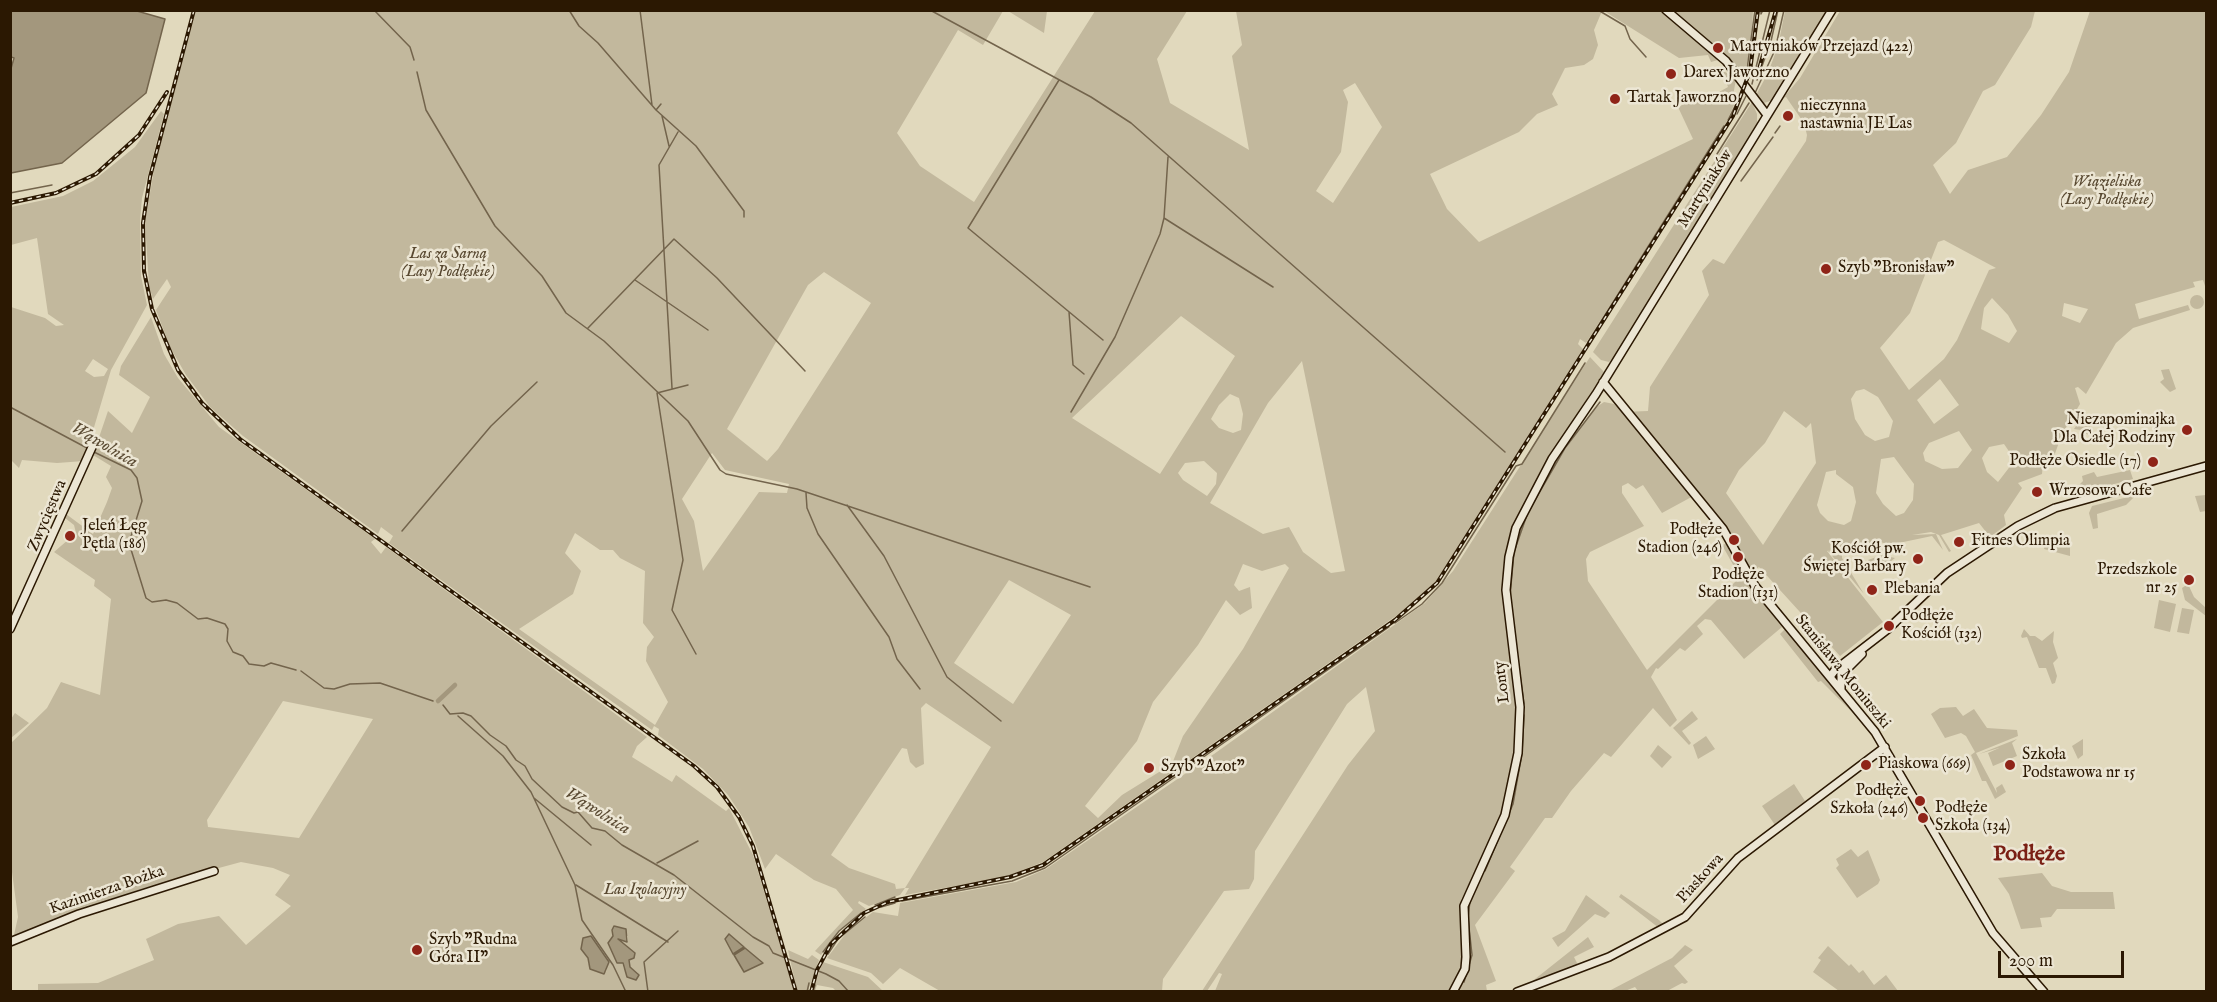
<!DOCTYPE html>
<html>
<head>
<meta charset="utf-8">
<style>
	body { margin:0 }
	#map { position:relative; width:2217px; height:1002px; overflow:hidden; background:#e1d9bd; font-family:"IM FELL English",serif }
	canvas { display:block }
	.frame { position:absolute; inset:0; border:12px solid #2b1802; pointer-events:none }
	.scale { position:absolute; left:1998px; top:951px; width:126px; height:27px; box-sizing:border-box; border:3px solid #2b1802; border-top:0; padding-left:8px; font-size:18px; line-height:21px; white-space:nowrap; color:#2b1802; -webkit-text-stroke:4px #ece6d4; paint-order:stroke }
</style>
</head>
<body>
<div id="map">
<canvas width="2217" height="1002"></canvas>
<div class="frame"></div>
<div class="scale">200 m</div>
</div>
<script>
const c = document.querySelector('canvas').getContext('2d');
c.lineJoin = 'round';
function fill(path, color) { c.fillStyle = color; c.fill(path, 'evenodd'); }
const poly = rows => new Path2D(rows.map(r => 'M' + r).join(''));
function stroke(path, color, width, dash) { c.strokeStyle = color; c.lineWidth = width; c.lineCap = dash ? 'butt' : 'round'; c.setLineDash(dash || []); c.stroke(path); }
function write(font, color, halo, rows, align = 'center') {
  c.font = font + ' "IM FELL English",serif'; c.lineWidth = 5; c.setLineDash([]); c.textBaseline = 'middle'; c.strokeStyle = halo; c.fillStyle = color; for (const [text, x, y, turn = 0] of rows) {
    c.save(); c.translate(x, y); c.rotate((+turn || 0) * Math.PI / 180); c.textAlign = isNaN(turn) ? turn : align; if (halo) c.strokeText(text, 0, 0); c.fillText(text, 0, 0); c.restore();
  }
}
const green = poly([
	[196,11,1003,11,983,45,958,30,897,133,920,166,974,202,1095,11,1187,11,1157,59,1170,103,1249,150,1232,56,1242,45,1236,11,1602,11,1594,30,1598,45,1593,59,1584,65,1565,68,1552,94,1558,105,1537,114,1519,132,1430,174,1447,209,1479,242,1693,139,1678,107,1710,92,1712,96,1728,87,1722,70,1736,79,1733,96,1737,98,1726,123,1586,343,1580,339,1578,344,1583,349,1577,361,1472,528,1439,578,1416,602,1043,862,1005,877,905,895,909,888,905,888,900,895,869,906,859,901,858,903,866,909,838,931,821,955,815,951,853,910,836,889,814,880,776,854,765,869,749,827,728,795,703,769,658,735,659,729,654,726,652,730,389,543,393,536,381,527,378,534,243,436,210,407,186,375,170,347,156,310,171,287,167,279,153,299,149,286,145,222,155,164],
	[1355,83,1382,127,1333,203,1316,191,1341,152,1348,102,1343,90],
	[824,272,871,303,778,449,767,461,727,429,808,285],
	[1181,316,1235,356,1160,474,1072,418],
	[1302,361,1345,571,1331,573,1303,552,1289,527,1263,534,1210,503,1268,403],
	[1230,394,1239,398,1243,414,1241,430,1233,433,1219,428,1211,419,1219,405],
	[712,453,725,470,789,484,787,493,759,492,703,571,694,521,682,499],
	[1204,461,1217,473,1216,484,1207,496,1183,480,1178,473,1185,463],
	[575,533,600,550,613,550,620,558,645,571,643,623,654,637,647,647,646,661,668,702,655,725,519,629,573,594,581,571,565,553],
	[1243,564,1262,571,1285,564,1289,568,1243,649,1183,736,1172,764,1122,795,1098,818,1085,806,1137,741,1153,702,1198,645,1226,600,1240,615,1252,608,1250,587,1239,591,1234,585],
	[1009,580,1071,615,1013,704,954,663],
	[926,703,991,747,910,880,905,888,896,889,895,884,849,868,831,855,902,748,907,749,910,762,916,768,924,764,921,708],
	[1008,11,1047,11,1044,33],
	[1604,11,1661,11,1717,56,1718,60,1711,62,1708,55,1679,58],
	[1670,11,1753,11,1751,45,1744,77,1728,59],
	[1785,11,1827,11,1773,100,1764,103,1756,95,1768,73,1778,46],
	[1840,11,2035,11,2031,27,1995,85,1983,91,1956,143,1933,165,1950,194,1968,170,2007,157,2041,115,2069,72,2090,11,2206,11,2206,289,2203,280,2193,282,2195,287,2135,304,2139,319,2188,305,2190,310,2133,328,2116,343,2086,394,2078,387,2075,388,2080,404,2062,434,2053,459,2043,463,2042,474,2018,483,2022,488,2004,515,2006,525,1990,537,1979,523,1941,535,1951,551,1949,552,1939,535,1931,532,1912,535,1936,534,1943,550,1932,536,1889,545,1878,541,1858,545,1859,548,1850,554,1842,554,1842,558,1864,594,1828,551,1837,549,1827,551,1883,622,1840,656,1759,567,1751,572,1732,535,1697,494,1662,513,1643,485,1636,489,1628,483,1622,486,1622,493,1644,526,1590,552,1586,559,1588,581,1647,670,1740,577,1722,545,1728,543,1751,588,1782,627,1744,659,1711,620,1705,619,1697,626,1703,634,1685,651,1680,648,1658,669,1656,668,1651,677,1677,720,1670,727,1653,708,1611,757,1604,753,1571,791,1552,818,1545,818,1510,867,1515,871,1475,925,1496,981,1486,985,1487,991,1457,991,1467,974,1472,955,1468,918,1470,898,1487,868,1477,867,1461,900,1461,967,1449,991,1215,991,1222,974,1219,973,1207,991,1202,991,1348,765,1375,731,1366,687,1347,704,1255,851,1254,879,1249,889,1224,891,1163,979,1162,991,940,991,900,968,883,984,871,973,827,958,846,933,873,912,898,916,900,903,1016,882,1046,869,1214,754,1425,603,1453,571,1590,357,1604,372,1541,470,1537,478,1542,486,1574,435,1598,406,1604,402,1614,404,1623,412,1648,411,1650,387,1709,295,1702,271,1713,259,1724,264,1806,141,1807,135,1804,123,1786,97,1783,98,1800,78],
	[1944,240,1996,268,1989,270,1957,340,1944,359,1909,390,1880,348,1910,313,1938,242],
	[1992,298,2008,315,2017,331,2009,343,1981,329,1984,308],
	[2064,303,2088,309,2080,323,2062,316],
	[1940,379,1959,405,1934,424,1917,400],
	[1864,389,1878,397,1893,421,1889,437,1875,441,1865,435,1855,419,1851,399,1856,391],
	[1784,411,1806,428,1811,423,1816,463,1763,545,1726,493,1739,470,1765,443],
	[1959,431,1972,450,1958,468,1942,469,1925,461,1923,453,1929,443],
	[2004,444,2015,460,1998,482,1987,472,1982,458,1989,447],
	[1894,457,1914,484,1913,500,1904,513,1896,516,1883,504,1876,493,1881,459],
	[1836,470,1836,474,1853,487,1856,502,1851,521,1844,525,1828,521,1820,513,1817,505,1826,472],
	[1752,102,1757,114,1757,123,1614,358,1609,362,1601,360,1593,352],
	[161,111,164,114,142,198,140,221,141,276,147,305,111,370,84,461,57,463,22,460,19,468,11,460,11,307,45,318,56,326,64,325,48,314,37,238,11,245,11,207,63,196,93,181,135,147],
	[93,359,108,369,104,376,94,377,85,371],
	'2190 302a7 7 0 1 1 14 0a7 7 0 1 1-14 0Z',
	[151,317,164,354,178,378,219,427,375,539,371,542,381,554,386,547,647,737,637,746,632,757,672,782,676,775,726,811,729,808,753,855,794,991,38,991,38,984,98,983,154,960,146,939,178,924,219,916,246,945,291,906,275,895,290,875,273,868,241,862,141,889,14,935,18,917,10,857,10,744,47,708,61,682,100,695,111,599,94,586,95,580,54,552,76,533,74,525,65,518,66,514,93,534,107,502,112,488,106,477,111,466,93,455,108,411,132,433,150,397,119,375,121,366],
	[283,701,373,719,299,838,208,827,207,820],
	[613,936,628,936,628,941,618,939,635,953,628,960,630,967,638,973,624,969],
	[583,938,598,948,608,960,606,972,588,963,588,958,581,949],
	[2169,369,2176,389,2170,392,2160,382,2164,379,2161,370],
	[2082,417,2088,417,2091,431,2099,435,2096,440,2081,430,2074,429],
	[2130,470,2133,479,2070,496,2068,489,2077,487,2083,481,2082,476,2094,472,2097,477],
	[2136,495,2126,505,2097,514,2098,528,2093,529,2089,513,2092,506],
	[2206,495,2206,511,2200,512,2195,496],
	[2046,539,2070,544,2070,556,2044,549],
	[1882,555,1895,558,1877,572,1872,570,1868,560],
	[2188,584,2194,597,2206,608,2206,621,2206,616,2185,600,2182,588],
	[2159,600,2176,604,2170,632,2154,628],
	[2182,608,2194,610,2189,634,2177,632],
	[1785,629,1840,695,1860,720,1821,681,1818,682,1780,634],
	[2024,629,2030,636,2035,636,2042,641,2054,631,2053,642,2058,658,2053,663,2057,676,2055,683,2052,684,2046,668,2039,668,2027,637,2022,638,2021,636],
	[1956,707,1963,716,1974,709,1987,728,2017,730,2018,736,1976,753,1997,793,1996,788,2002,784,2006,792,1995,799,1986,781,1982,781,1971,755,1975,752,1966,736,1961,733,1945,738,1931,714,1940,708],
	[1692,711,1698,719,1682,731,1691,743,1689,745,1673,728],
	[15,713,29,723,11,738,11,719],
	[1706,736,1715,749,1698,759,1693,745],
	[2017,739,2012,743,2017,756,1993,766,1988,753,1999,748,1979,754],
	[2083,739,2083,755,2078,759,2072,746],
	[1658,745,1672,757,1662,768,1650,756],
	[1794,784,1805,801,1775,825,1762,806],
	[1851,849,1858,857,1868,850,1880,880,1878,884,1857,898,1836,868,1839,865,1836,859],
	[2042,873,2052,886,2071,892,2113,892,2115,909,2057,909,2051,917,2040,918,2042,927,2021,929,2009,894,1998,878],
	[1621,894,1659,920,1664,925,1659,928,1619,897],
	[1586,895,1610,913,1605,918,1595,914,1558,947,1552,938,1565,931],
	[1588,937,1594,947,1574,957,1578,965,1530,983],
	[1685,945,1693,950,1674,966,1688,982,1685,984,1682,983,1667,991,1638,991,1635,987,1625,991,1609,991,1672,958],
	[1828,946,1849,966,1851,964,1859,973,1863,970,1874,985,1886,975,1898,991,1839,991,1813,972,1821,960,1818,958],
	[788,950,808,959,812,955,819,960,808,991,797,991],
	[823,962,868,977,883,991,836,991,833,988,817,985,815,991,812,991]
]);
const water = poly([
	[11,10,137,11,165,19,146,93,62,163,11,173,10,72,14,58,11,57,11,10],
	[614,926,626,929,627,942,618,939,635,953,634,958,629,960,630,967,639,975,636,980,627,977,623,963,617,963,608,943,613,936,612,930,614,926],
	[729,934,744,947,733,954,725,939,729,934],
	[591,936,609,962,604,974,590,969,588,958,581,949,583,938,591,936],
	[745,948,763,963,744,972,734,955,745,948]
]);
const stream = poly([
	[374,10,410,47,414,60],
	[569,10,579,26,598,43,656,110,696,146,744,211,744,217],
	[640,10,652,105],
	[930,10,1091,97,1131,123,1505,452],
	[1598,10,1625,26,1630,39,1646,57],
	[1761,10,1761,14,1763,10],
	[417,72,426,110,495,226,542,276,566,313,604,341,688,421,720,470,726,474,797,489,1090,587],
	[1746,77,1755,10],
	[1059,80,968,228,1103,340],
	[1757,80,1771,41,1778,10],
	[1752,84,1770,10],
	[1755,93,1775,50,1784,10],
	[656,110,661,104],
	[1737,114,1746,96],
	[662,116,669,146],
	[1728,120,1739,98],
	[1775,133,1780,126],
	[1717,154,1749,103],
	[1168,157,1164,218,1273,287],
	[1741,181,1773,137],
	[10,193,52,185],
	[635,280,708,330],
	[1069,312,1073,365,1084,374],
	[588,328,674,239,717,278,805,371],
	[1588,342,1724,126],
	[688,385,657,393,683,560,672,610,696,654],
	[672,388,659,165,678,132],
	[10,407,87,448],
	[1071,412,1115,337,1160,234,1164,218],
	[94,452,131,470,137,478,142,501,129,543,146,598,152,602,166,600,177,603,198,619,207,618,225,624,228,629,227,641,233,652,243,656,249,664,264,666,271,663,296,670],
	[806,493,807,508,818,534,889,637,897,659,920,689],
	[847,505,884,556,947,677,1001,721],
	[402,531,491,426,537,382],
	[1510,596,1514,552,1528,512,1565,448,1600,402],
	[1395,623,1422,604,1442,583,1516,466,1522,464,1585,363],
	[1516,646,1524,704],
	[301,671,324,688,334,689,350,684,380,683,433,701],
	[443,705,450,714,463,713,471,716,490,735,506,746,516,760,525,766,532,779,562,807,574,813,578,812,592,828,605,831,622,845,674,875,753,937,769,946,773,953,826,974,839,981,849,992],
	[458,716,503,756,531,792,575,885,582,920,613,965,626,992],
	[534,798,591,845],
	[657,863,698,841],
	[1485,871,1513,804,1522,753,1524,715],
	[576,885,668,942],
	[902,901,1012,881,1045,868,1389,627],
	[875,905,895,897],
	[881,907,895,903],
	[823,952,839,931,861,913],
	[828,954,838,939,865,917],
	[1464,982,1472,955,1468,918,1470,901],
	[648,992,644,962,678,931],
	[807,992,809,983],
	[813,992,815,985]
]);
const canal = poly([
	[438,701,455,685]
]);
const secondary = poly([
	[1666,10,1726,61,1767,115],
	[1603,382,1723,529,1755,586,1875,732,1993,933,2044,992],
	[10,629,93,445],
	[1830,677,1835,670,1888,629,1947,573,2018,526,2055,508,2206,466],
	[1841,690,1841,675,1862,654],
	[10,942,79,914,214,871],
	[1453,992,1465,969,1466,957,1464,906,1505,815,1518,753,1520,707,1506,590,1509,557,1516,528,1552,459,1596,394,1832,10],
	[1517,992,1609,957,1685,917,1738,858,1885,747]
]);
const rail = poly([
	[194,10,150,177,143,223,144,271,152,309,178,370,202,403,240,439,694,766,717,787,739,817,753,846,796,992],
	[1757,76,1776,10],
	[10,203,56,193,96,174,139,135,167,92],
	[811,992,817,970,831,944,864,913,888,902,1010,877,1043,865,1395,620,1437,583,1733,116,1750,71,1758,10]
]);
const markers = [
	[1718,48,6,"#8f2418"],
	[1671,74,6,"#8f2418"],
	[1615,99,6,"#8f2418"],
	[1788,116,6,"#8f2418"],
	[1826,269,6,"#8f2418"],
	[2187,430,6,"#8f2418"],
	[2153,462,6,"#8f2418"],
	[2037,492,6,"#8f2418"],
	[70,536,6,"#8f2418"],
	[1734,540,6,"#8f2418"],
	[1959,542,6,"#8f2418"],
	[1738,557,6,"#8f2418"],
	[1918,559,6,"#8f2418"],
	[2189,580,6,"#8f2418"],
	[1872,590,6,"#8f2418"],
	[1889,626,6,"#8f2418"],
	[1866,765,6,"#8f2418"],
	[2010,765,6,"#8f2418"],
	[1149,768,6,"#8f2418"],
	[1920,801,6,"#8f2418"],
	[1923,818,6,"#8f2418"],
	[417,950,6,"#8f2418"]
];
const poiNames = [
	["Martyniaków Przejazd (422)",1730,48],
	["Darex Jaworzno",1683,74],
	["Tartak Jaworzno",1627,99],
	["nieczynna",1800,107],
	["nastawnia JE Las",1800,125],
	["Szyb \"Bronisław\"",1838,269],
	["Niezapominajka",2175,421,"right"],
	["Dla Całej Rodziny",2175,439,"right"],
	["Podłęże Osiedle (17)",2141,462,"right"],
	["Wrzosowa Cafe",2049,492],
	["Jeleń Łęg",82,527],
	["Pętla (186)",82,545],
	["Podłęże",1722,531,"right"],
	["Stadion (246)",1722,549,"right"],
	["Fitnes Olimpia",1971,542],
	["Kościół pw.",1906,550,"right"],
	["Świętej Barbary",1906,568,"right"],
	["Przedszkole",2177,571,"right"],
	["nr 25",2177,589,"right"],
	["Podłęże",1738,576,"center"],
	["Stadion (131)",1738,594,"center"],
	["Plebania",1884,590],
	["Podłęże",1901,617],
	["Kościół (132)",1901,635],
	["Szkoła",2022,756],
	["Podstawowa nr 15",2022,774],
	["Piaskowa (669)",1878,765],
	["Szyb \"Azot\"",1161,768],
	["Podłęże",1908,792,"right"],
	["Szkoła (246)",1908,810,"right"],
	["Podłęże",1935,809],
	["Szkoła (134)",1935,827],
	["Szyb \"Rudna",429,941],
	["Góra II\"",429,959]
];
const parkNames = [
	["Wiązieliska",2107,183],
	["(Lasy Podłęskie)",2107,201],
	["Las za Sarną",448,255],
	["(Lasy Podłęskie)",448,273],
	["Las Izolacyjny",645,891]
];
const streetNames = [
	["Martyniaków",1706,189,-58],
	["Zwycięstwa",48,516,-67],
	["Stanisława Moniuszki",1842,672,51],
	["Lonty",1503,682,-97],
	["Piaskowa",1701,879,-48],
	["Kazimierza Bożka",107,891,-19]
];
const waterNames = [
	["Wąwolnica",104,446,30],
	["Wąwolnica",597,812,32]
];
const districtNames = [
	["Podłęże",2029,855]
];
fill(green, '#c2b89d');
fill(water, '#a3977d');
stroke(water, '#73644c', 1.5);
stroke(stream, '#73644c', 1.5);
stroke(canal, '#a3977d', 4.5);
stroke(secondary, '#2b1802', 10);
stroke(secondary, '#ece6d4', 7);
stroke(rail, '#2b1802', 4);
stroke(rail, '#ece6d4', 1.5, [4.5]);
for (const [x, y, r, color] of markers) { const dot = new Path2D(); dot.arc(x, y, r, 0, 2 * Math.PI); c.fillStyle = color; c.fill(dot); stroke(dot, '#ece6d4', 2); }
write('16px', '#2b1802', '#ece6d4', poiNames, 'left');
write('italic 16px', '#584830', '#ece6d4', parkNames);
write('16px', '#2b1802', '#ece6d4', streetNames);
write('italic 18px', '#5b4b33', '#ece6d4', waterNames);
write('bold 22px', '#7a1f14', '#ece6d4', districtNames);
</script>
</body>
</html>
